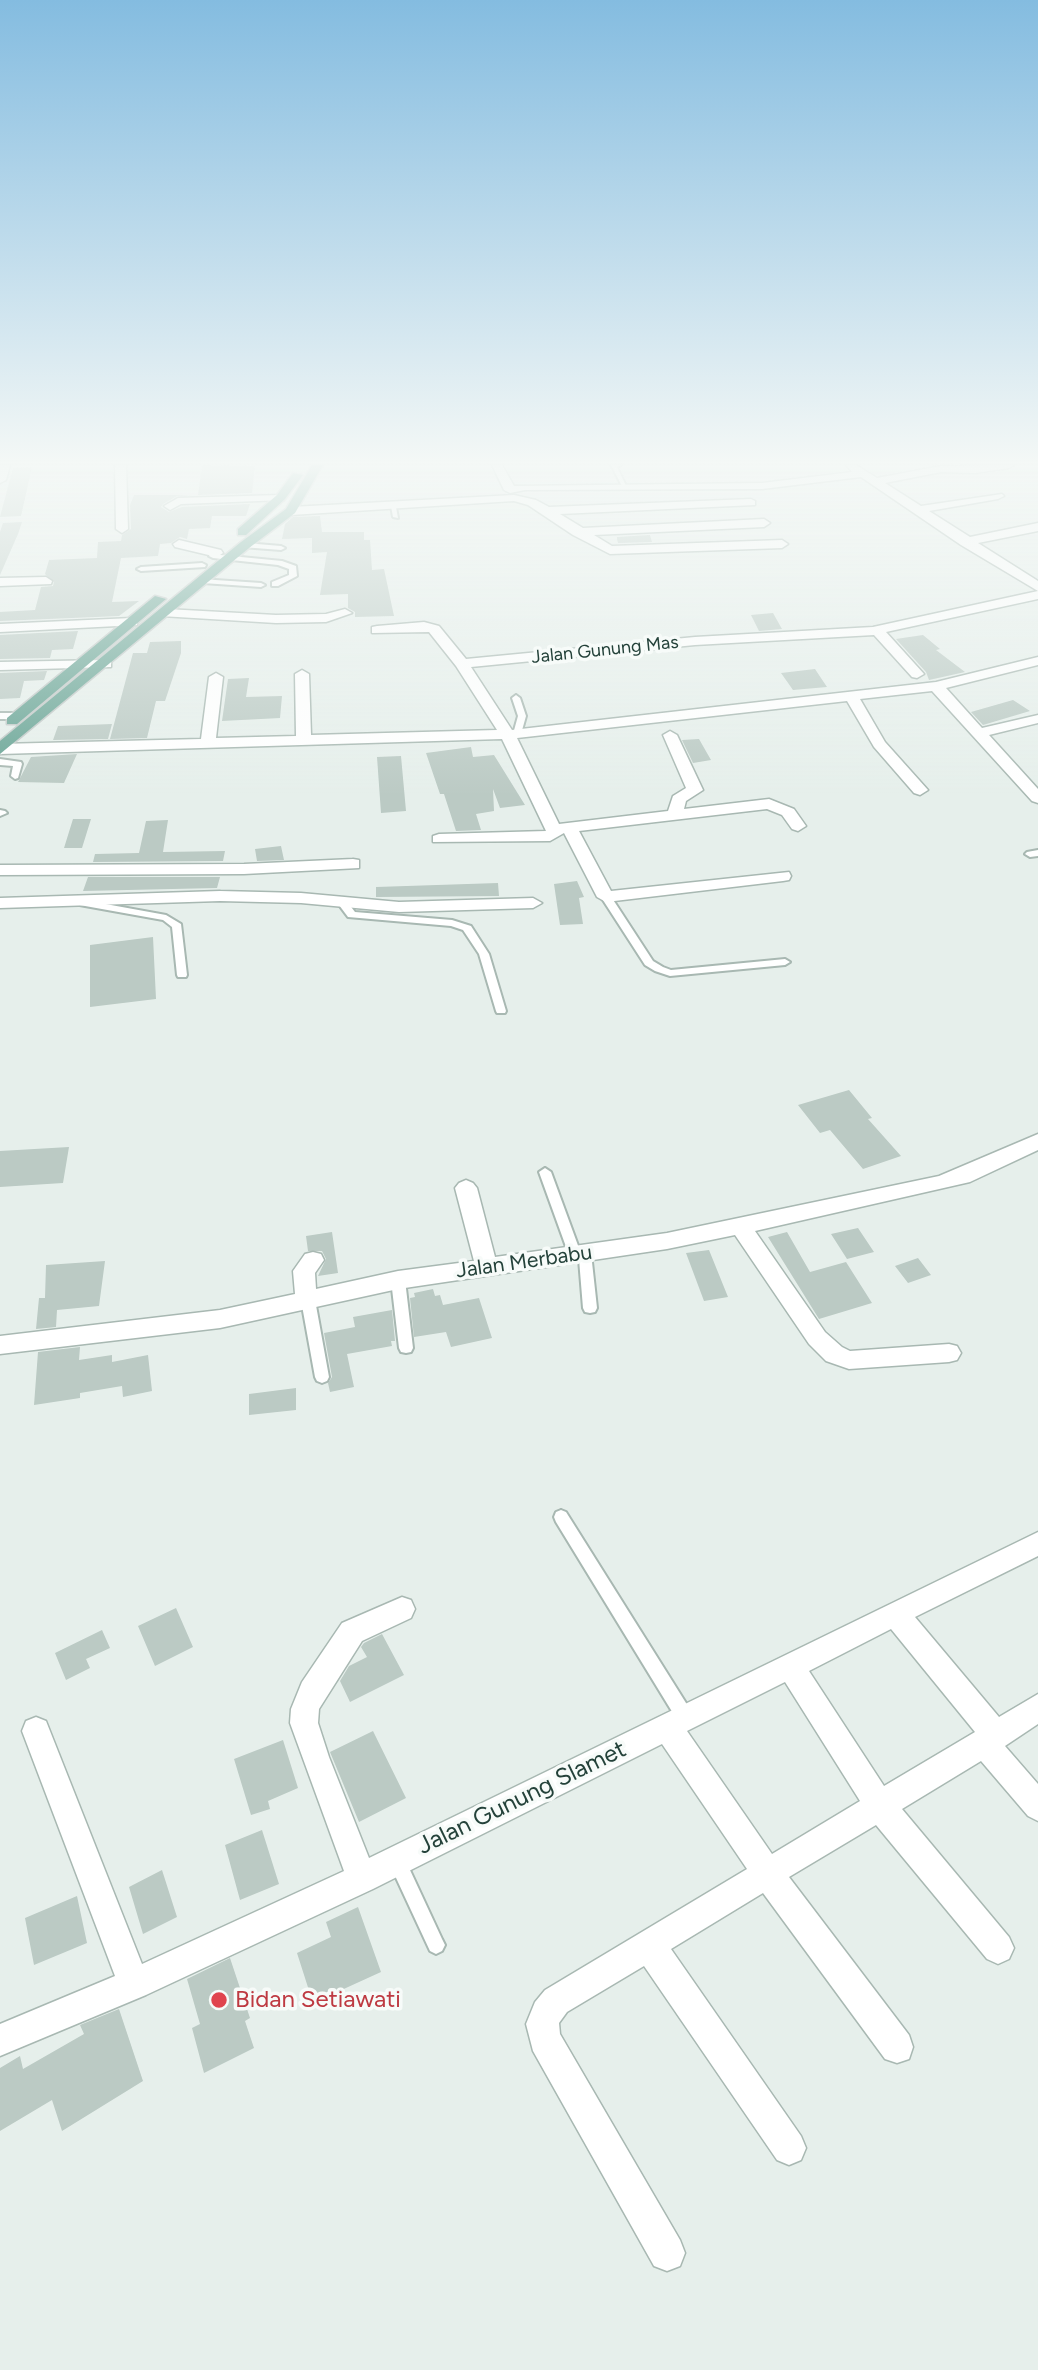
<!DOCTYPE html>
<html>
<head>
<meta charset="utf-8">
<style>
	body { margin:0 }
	canvas { display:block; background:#e6efeb }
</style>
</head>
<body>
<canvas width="1038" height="2370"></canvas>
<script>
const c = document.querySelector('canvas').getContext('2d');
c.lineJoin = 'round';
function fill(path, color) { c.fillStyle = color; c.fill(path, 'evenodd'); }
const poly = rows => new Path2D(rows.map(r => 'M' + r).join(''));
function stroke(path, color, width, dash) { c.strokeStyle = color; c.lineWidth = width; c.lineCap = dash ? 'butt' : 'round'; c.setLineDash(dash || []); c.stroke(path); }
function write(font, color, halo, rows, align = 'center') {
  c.font = font + ' Figtree,sans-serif'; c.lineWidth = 7; c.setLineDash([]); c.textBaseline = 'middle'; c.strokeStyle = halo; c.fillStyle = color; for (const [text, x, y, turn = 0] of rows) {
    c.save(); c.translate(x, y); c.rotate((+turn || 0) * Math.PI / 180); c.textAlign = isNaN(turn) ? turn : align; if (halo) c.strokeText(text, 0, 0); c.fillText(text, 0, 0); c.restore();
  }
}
const building = poly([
	[202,465,255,466,252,493,198,495],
	[32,467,21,516,0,517,13,468],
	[134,495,193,495,177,496,163,504,161,507,169,512,182,507,250,504,246,516,212,516,210,528,189,529,187,539,180,537,171,543,160,544,158,556,121,558,112,602,139,601,119,616,0,621,0,612,35,610,41,587,53,586,54,582,45,574,49,560,97,558,98,542,121,541,122,535,131,529,130,505],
	[320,516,322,532,364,532,364,540,370,540,372,570,384,569,394,616,355,617,355,612,348,608,348,594,320,595,327,552,312,553,312,538,282,539,285,524,293,517],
	[22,522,18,534,0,575,0,532,3,523],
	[650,535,652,542,618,543,617,539,617,537],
	[773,613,782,629,759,631,751,615],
	[78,631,73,649,52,650,50,658,0,659,0,635],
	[923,635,940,649,936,650,965,672,929,680,926,672,896,639],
	[181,641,181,653,165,701,156,701,147,738,110,739,133,653,147,653,150,642],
	[815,669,827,687,793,690,781,673],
	[47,671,44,680,24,681,20,698,0,699,0,673],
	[249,678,246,697,282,696,280,718,222,721,228,679],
	[1013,700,1030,711,983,725,971,712],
	[112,724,108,739,53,740,58,726],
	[699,739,711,760,693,763,682,740],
	[471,747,473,757,494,755,525,805,500,808,493,789,494,811,476,814,481,830,456,831,444,794,440,794,426,753],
	[77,754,64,783,18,782,31,757],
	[401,756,406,811,381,813,377,757],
	[73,819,91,819,82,848,64,848],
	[168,820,163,852,225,851,223,861,93,862,95,854,139,853,146,821],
	[281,846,284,860,257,861,255,849],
	[88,877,220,877,217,888,83,891],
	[577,881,584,897,579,898,583,924,560,925,554,884],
	[498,883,499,896,376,897,376,887],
	[153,937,156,999,90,1007,90,945],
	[849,1090,872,1118,868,1119,901,1156,863,1169,830,1130,820,1133,798,1105],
	[69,1147,63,1183,0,1187,0,1151],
	[858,1228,874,1252,847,1259,831,1234],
	[332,1232,338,1273,318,1276,326,1259,322,1251,308,1251,306,1236],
	[787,1232,810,1272,846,1262,872,1303,819,1319,768,1237],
	[709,1250,728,1297,704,1301,686,1253],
	[918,1258,931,1275,908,1283,895,1266],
	[105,1261,99,1306,57,1310,56,1327,36,1329,39,1298,45,1298,46,1265],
	[433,1289,435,1296,440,1295,443,1305,479,1298,492,1338,451,1347,446,1332,414,1337,410,1298,415,1297,414,1293],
	[392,1310,395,1341,391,1341,392,1346,347,1354,354,1387,330,1392,328,1383,332,1377,324,1333,355,1327,353,1317],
	[80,1347,79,1360,112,1355,112,1362,148,1355,152,1391,123,1397,122,1386,80,1393,80,1398,34,1405,38,1352],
	[296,1388,296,1410,249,1415,249,1394],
	[176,1608,193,1647,155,1666,138,1626],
	[102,1630,110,1648,86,1659,90,1668,66,1680,55,1653],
	[382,1634,404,1675,350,1702,340,1681,349,1666,367,1657,361,1647,364,1643],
	[373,1731,406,1798,359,1822,330,1752],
	[283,1740,298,1788,268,1801,270,1809,251,1815,234,1759],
	[262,1830,279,1884,240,1900,225,1845],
	[162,1870,177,1917,143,1934,129,1887],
	[77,1896,87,1943,34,1965,25,1918],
	[358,1907,381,1972,313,2003,297,1953,331,1937,326,1922],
	[230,1958,250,2018,245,2021,254,2048,204,2073,192,2028,200,2024,187,1979],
	[119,2009,143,2081,62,2131,52,2100,0,2131,0,2068,20,2056,23,2069,84,2034,80,2025]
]);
const lane = poly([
	[611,465,621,465,617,467,627,488,623,488,611,465],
	[391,506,396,507,398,518,393,517,391,506],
	[245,543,281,546,285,548,281,550,242,547,242,543,245,543],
	[210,554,282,561,296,566,297,576,278,586,272,586,272,582,289,575,289,569,278,565,213,558,209,556,210,554],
	[202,563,206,565,205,567,141,571,137,569,141,567,202,563],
	[200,579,261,583,265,585,261,587,203,583,200,583,200,579],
	[516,695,520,698,526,716,521,734,517,737,513,734,518,716,512,698,516,695],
	[0,713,18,713,22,716,18,719,0,719,0,713],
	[0,759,21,762,22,764,18,778,15,779,11,776,13,766,0,765,0,759],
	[0,810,5,811,7,813,0,816,0,810],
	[1038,850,1038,856,1030,857,1025,854,1027,852,1038,850],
	[606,894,610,895,653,961,663,967,671,970,785,959,790,962,785,965,670,976,655,971,645,965,601,897,606,894],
	[341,898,345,899,355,912,452,920,471,926,489,954,506,1011,505,1013,497,1013,496,1011,479,954,463,930,451,926,348,917,336,901,341,898],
	[78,899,166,915,181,924,187,975,186,977,178,977,177,975,172,927,163,920,74,904,73,902,78,899],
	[545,1168,551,1172,580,1251,585,1248,590,1250,591,1253,597,1308,595,1312,590,1313,585,1312,583,1308,579,1259,570,1258,569,1255,539,1172,545,1168],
	[398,1275,403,1276,405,1280,413,1348,411,1352,406,1353,401,1352,399,1348,391,1280,393,1276,398,1275],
	[308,1295,313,1296,315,1300,329,1377,327,1381,322,1383,317,1381,315,1377,301,1300,303,1296,308,1295],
	[561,1510,566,1512,691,1711,693,1717,691,1723,685,1725,679,1723,556,1522,554,1517,556,1512,561,1510],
	[397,1852,403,1855,442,1939,445,1945,442,1951,436,1954,430,1951,391,1867,388,1861,391,1855,397,1852]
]);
const street = poly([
	[0,465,10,465,6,480,0,483,0,465],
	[115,465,126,465,128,529,122,533,116,529,115,465],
	[492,465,502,465,514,486,762,483,852,472,846,465,856,465,877,478,941,466,1014,465,1009,468,975,473,941,472,885,483,921,506,1002,494,1004,496,998,499,929,511,970,537,1038,523,1038,531,978,543,1038,581,1038,591,961,545,861,477,762,489,525,490,510,493,504,490,492,465],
	[280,495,284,496,284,500,181,504,170,510,164,506,178,498,280,495],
	[514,495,536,500,549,507,751,499,755,501,755,505,560,514,583,528,764,519,770,523,764,527,594,535,612,546,782,540,788,544,782,548,610,554,573,535,528,505,514,501,291,515,285,511,291,507,514,495],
	[179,540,221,550,223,553,217,557,175,547,173,544,179,540],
	[46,577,52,581,51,584,0,586,0,578,46,577],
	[1038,591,1038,599,886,632,924,674,917,678,912,677,874,635,695,645,471,667,512,730,936,682,1038,657,1038,665,946,688,982,728,1038,715,1038,723,989,735,1038,789,1038,803,1032,801,932,691,860,699,885,742,928,790,920,795,914,793,874,747,847,701,517,738,559,824,668,811,673,796,686,788,663,735,670,731,677,735,703,790,686,801,684,809,769,799,794,809,806,826,798,831,792,829,782,815,767,809,579,831,611,891,789,872,791,876,789,880,783,881,606,902,597,897,564,833,550,841,433,842,433,836,439,834,546,831,502,739,0,754,0,744,201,739,209,677,216,673,223,677,216,738,296,736,295,674,302,670,309,674,311,735,497,730,456,666,429,632,372,633,372,627,377,626,424,622,439,626,466,659,695,637,873,627,1038,591],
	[166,609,276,615,326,614,345,609,352,613,326,622,276,623,161,616,161,610,166,609],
	[132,618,137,619,137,625,0,632,0,624,132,618],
	[106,660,111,661,111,667,0,670,0,662,106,660],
	[353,859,359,860,359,868,244,874,0,875,0,865,244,864,353,859],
	[220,891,301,893,399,902,533,898,542,903,533,908,399,912,301,903,220,901,0,908,0,898,220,891],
	[1038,1134,1038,1150,970,1182,755,1231,825,1332,842,1347,850,1351,949,1344,957,1346,961,1353,957,1360,949,1362,849,1369,826,1361,809,1344,735,1235,667,1249,398,1289,220,1328,0,1354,0,1336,220,1310,295,1294,293,1271,305,1254,313,1252,321,1254,324,1260,315,1273,316,1289,398,1271,474,1261,455,1188,459,1183,466,1180,473,1183,477,1188,495,1257,667,1233,939,1176,1038,1134],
	[1038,1532,1038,1556,915,1617,999,1717,1038,1694,1038,1724,1005,1746,1038,1784,1038,1821,1028,1816,981,1761,902,1809,1009,1937,1014,1948,1009,1959,998,1964,987,1959,876,1825,789,1877,909,2035,913,2047,909,2059,897,2063,885,2059,763,1893,671,1949,801,2136,806,2148,801,2160,789,2165,777,2160,644,1966,567,2012,559,2023,560,2034,680,2240,685,2253,680,2266,667,2271,654,2266,533,2051,526,2024,535,2002,545,1990,747,1869,662,1744,373,1889,146,1995,0,2056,0,2024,115,1976,22,1731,26,1721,36,1717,46,1721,142,1964,344,1871,290,1723,291,1709,302,1682,342,1623,402,1597,411,1600,415,1609,411,1618,362,1641,319,1709,318,1723,329,1757,369,1858,1038,1532],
	[891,1629,975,1732,884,1786,809,1671,891,1629],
	[785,1682,860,1801,772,1854,687,1731,785,1682]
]);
const primary = poly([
	[312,465,323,465,295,513,249,548,0,754,0,741,241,542,286,509,312,465],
	[293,473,303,475,285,499,246,535,238,535,238,529,277,495,293,473],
	[155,596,166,599,17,724,7,724,7,718,155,596]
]);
const markers = [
	[219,2000,9,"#e0444e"]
];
const farStreetnames = [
	["Jalan Gunung Mas",605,650,-6]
];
const streetNames = [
	["Jalan Merbabu",524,1262,-8]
];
const nearStreetnames = [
	["Jalan Gunung Slamet",522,1798,-26]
];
const nearHealthnames = [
	["Bidan Setiawati",235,2000]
];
fill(building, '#bbcac4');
stroke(lane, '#a8b8b2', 4);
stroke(street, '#a8b8b2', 3);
stroke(primary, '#c2cac8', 3);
fill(lane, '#fff');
fill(street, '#fff');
fill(primary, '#6aa596');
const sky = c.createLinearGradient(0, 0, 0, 796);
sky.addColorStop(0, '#84bce0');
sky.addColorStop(0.58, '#f4f8f6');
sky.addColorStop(1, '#f4f8f600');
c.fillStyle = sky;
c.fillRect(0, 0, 1038, 796);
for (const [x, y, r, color] of markers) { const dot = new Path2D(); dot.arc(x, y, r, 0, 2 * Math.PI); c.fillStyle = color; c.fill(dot); stroke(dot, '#f7fbf9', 2.5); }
write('18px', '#24423a', '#f7fbf9', farStreetnames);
write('21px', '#24423a', '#f7fbf9', streetNames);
write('24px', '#24423a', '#f7fbf9', nearStreetnames);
write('24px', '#be3a42', '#f7fbf9', nearHealthnames, 'left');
</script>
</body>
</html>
